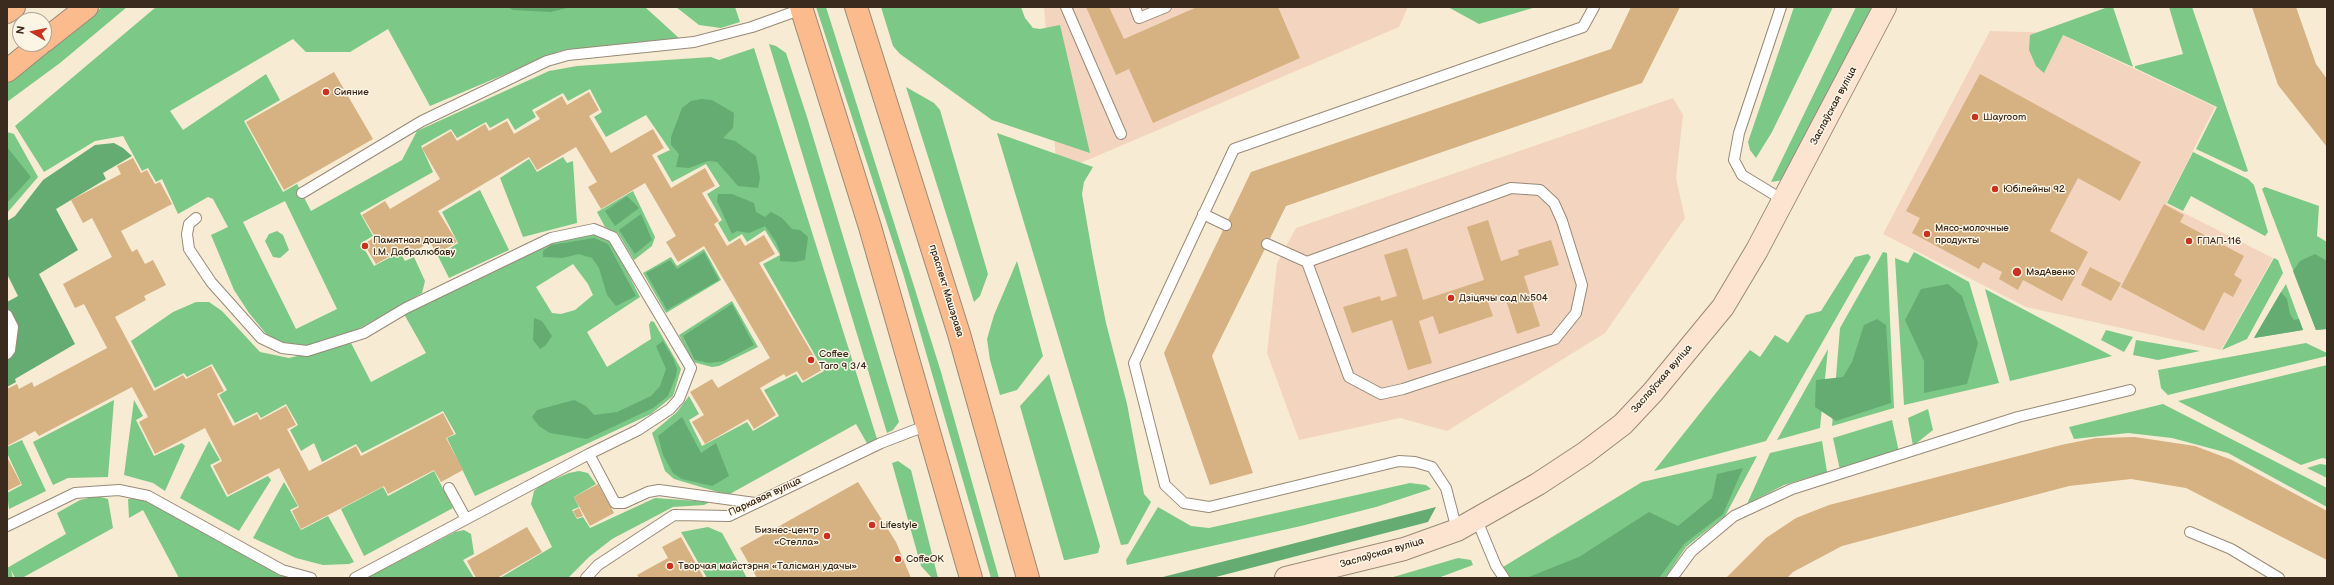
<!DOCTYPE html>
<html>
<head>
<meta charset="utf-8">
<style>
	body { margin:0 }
	#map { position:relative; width:2334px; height:585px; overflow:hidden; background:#f7ebd3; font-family:"Balsamiq Sans",sans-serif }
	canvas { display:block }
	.frame { position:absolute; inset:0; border:8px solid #3b2a1e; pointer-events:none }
	.north { position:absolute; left:12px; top:12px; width:40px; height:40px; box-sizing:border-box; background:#fcf5e5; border:1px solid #afa495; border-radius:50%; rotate:279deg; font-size:11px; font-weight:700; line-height:16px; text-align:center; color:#3b2a1e }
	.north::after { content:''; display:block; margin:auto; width:14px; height:18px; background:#c8321e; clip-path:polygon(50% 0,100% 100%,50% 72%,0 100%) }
</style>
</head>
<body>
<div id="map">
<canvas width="2334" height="585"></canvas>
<div class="frame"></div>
<div class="north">N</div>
</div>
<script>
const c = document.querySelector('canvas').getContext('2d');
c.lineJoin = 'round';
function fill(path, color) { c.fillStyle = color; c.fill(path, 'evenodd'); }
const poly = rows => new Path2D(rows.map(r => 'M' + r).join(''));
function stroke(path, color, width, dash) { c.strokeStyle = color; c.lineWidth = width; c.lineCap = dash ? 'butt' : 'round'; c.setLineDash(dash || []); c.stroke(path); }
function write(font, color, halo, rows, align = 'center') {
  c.font = font + ' "Balsamiq Sans",sans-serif'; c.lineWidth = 3; c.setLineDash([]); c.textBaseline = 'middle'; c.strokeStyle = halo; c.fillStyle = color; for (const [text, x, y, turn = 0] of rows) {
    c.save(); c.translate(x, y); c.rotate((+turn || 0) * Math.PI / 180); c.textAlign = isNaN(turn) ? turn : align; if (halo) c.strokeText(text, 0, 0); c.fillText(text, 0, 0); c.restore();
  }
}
const built = poly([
	[1044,7,1408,7,1399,27,1057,173],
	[1990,31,2058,33,2215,107,2166,204,2273,258,2221,350,2026,307,1883,234],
	[1673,98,1683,115,1676,178,1685,218,1605,333,1447,431,1400,418,1299,440,1267,353,1277,263,1296,228]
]);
const green = poly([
	[102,7,127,7,60,63,7,102,7,83],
	[156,7,645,7,680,39,560,51,430,106,388,29,350,52,306,52,293,39,170,111,183,130,266,74,280,100,244,121,283,192,297,184,311,211,402,160,417,131,549,71,577,66,711,57,719,60,754,48,878,442,868,445,856,424,728,495,674,479,665,471,652,433,677,412,689,396,699,414,689,420,702,446,747,422,753,431,779,416,764,390,796,374,802,383,824,371,763,264,780,255,765,230,747,242,742,234,729,242,718,223,722,220,707,194,720,186,706,164,672,182,657,156,670,150,646,115,606,137,594,117,602,112,590,89,568,101,563,93,532,110,536,117,515,130,508,118,490,128,486,122,457,138,451,129,421,146,433,172,360,213,373,236,361,243,374,266,400,252,405,261,414,257,425,281,422,293,348,335,308,348,284,344,267,335,249,313,234,290,211,235,228,227,213,199,208,197,178,214,162,179,156,182,148,168,142,171,123,136,95,141,44,172,15,126],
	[285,201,337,309,296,329,243,222],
	[676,7,735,7,740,22,721,28,699,25],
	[816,7,826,7,941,372,999,578,991,578,903,273],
	[881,7,1021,7,1025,18,1033,28,1040,29,1060,25,1090,153,992,120,900,54,893,46],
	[1448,7,1536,7,1479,24],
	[1794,7,1833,7,1772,132,1756,158,1750,150,1748,142],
	[1856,7,1874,7,1784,180,1771,182],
	[2108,7,2113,7,2133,67,2063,35,2044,73,2036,66,2029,50,2030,35],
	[2169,7,2192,7,2248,171,2245,172,2196,149,2217,107,2135,68,2135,66,2183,54],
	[769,44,776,46,786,53,807,117,899,422,893,430,887,433],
	[906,87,934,103,940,110,988,274,980,296,974,302],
	[7,132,14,134,38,177,7,213],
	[997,133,1093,167,1084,182,1082,194,1093,258,1106,323,1127,404,1144,494,1151,502,1128,544,1121,545],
	[2193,152,2248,179,2254,185,2268,232,2265,236,2191,196,2183,211,2167,203],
	[563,157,567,163,573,161,577,223,523,237,500,178,529,159,537,172],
	[2265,187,2319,206,2317,236,2327,242,2327,329,2316,330,2262,189],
	[480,190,509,250,449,278,438,256,458,243,442,212],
	[633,191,655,237,652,246,634,260,618,233,605,227,597,212],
	[277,231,283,235,289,250,280,258,273,257,265,241,269,234],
	[594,234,611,240,640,297,587,332,607,367,651,339,649,325,651,321,654,322,681,369,673,396,651,414,475,496,447,438,456,434,443,411,362,453,356,444,322,462,314,443,301,451,290,430,298,425,286,404,261,418,257,412,235,423,219,395,227,390,212,364,187,377,184,373,155,388,131,341,173,312,196,302,209,302,222,311,260,352,289,358,351,343,371,382,426,353,404,314,553,240],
	[573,264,588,284,593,295,575,310,561,314,552,313,536,287],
	[704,249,721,280,666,313,643,273,671,257,677,266],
	[1883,252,1887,253,1894,408,1832,426,1840,328],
	[1914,252,1969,282,1999,383,1904,405,1895,258,1908,263],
	[1868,254,1871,257,1766,441,1654,471,1750,350,1760,357,1775,335,1788,343,1806,315,1821,311,1855,257],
	[2274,258,2278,260,2283,273,2247,339,2222,350],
	[1017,261,1043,356,1017,390,1000,395,990,360,987,339,994,315],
	[2286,284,2303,330,2254,338,2281,292],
	[1985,289,2112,356,2010,381],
	[732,301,758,347,719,366,712,367,693,362,679,335],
	[2106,330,2133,337,2124,352,2101,340],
	[2136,340,2200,351,2158,360,2133,355],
	[2306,343,2327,353,2327,356,2168,395,2161,388,2158,370],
	[1828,349,1820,428,1777,440],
	[2327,365,2327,459,2322,458,2301,465,2178,401],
	[1049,374,1100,546,1098,553,1066,560,1064,560,1020,406],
	[114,400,108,477,68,478,53,485,33,442],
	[134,400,143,416,136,420,154,456,182,443,185,446,165,491,153,483,124,475],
	[2163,404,2327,488,2327,507,2228,453,2172,438,2128,433,2074,439,2069,427],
	[1928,409,1933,430,1913,446,1908,418],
	[1892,420,1899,452,1840,470,1833,438],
	[22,440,46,491,9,509,7,493,22,485,7,453,7,447],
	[209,441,220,460,210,465,227,497,268,476,271,480,239,531,180,498],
	[1822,441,1827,472,1784,485,1747,504,1770,453],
	[1757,456,1725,516,1686,547,1665,578,1510,578,1503,567,1642,482],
	[898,461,911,470,938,578,932,578,921,566,892,463],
	[2320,464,2327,465,2327,478,2307,468],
	[434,471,453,508,364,556,341,509,383,487,388,496],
	[579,471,588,473,596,484,574,497,579,507,572,510,577,519,583,517,590,528,655,498,710,502,704,505,673,507,612,539,589,557,568,578,500,578,552,547,531,504,534,491,541,485,569,473],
	[284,482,298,506,290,510,301,530,328,516,354,562,349,564,323,565,296,558,253,538],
	[1410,483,1426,485,1431,489,1376,507,1301,526,1127,565,1126,560,1158,507,1191,526,1209,528],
	[97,496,108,499,113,528,22,578,15,578,11,570,13,578,7,578,7,568,66,534,57,513,80,500],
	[141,498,150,501,298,578,179,578,143,510,129,518,128,499],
	[708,527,722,533,747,578,707,578,681,532],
	[464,530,471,534,474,554,463,560,474,578,366,578,455,532],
	[1458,558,1471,560,1473,565,1438,578,1390,578]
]);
const forest = poly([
	[508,7,571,7,551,12,513,10],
	[701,99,712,100,734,113,733,128,723,138,735,141,756,156,760,178,758,188,738,186,717,162,708,161,689,168,676,167,679,154,671,145,671,137,682,108,691,101],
	[114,143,123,148,132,156,103,173,106,179,56,209,78,250,39,274,75,344,15,379,16,382,7,387,7,360,13,350,17,327,7,307,7,302,18,296,7,274,7,221,15,216,43,180,95,145],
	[7,147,31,177,7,203],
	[718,194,732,194,754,203,756,212,765,217,771,212,782,218,792,229,800,230,808,237,805,260,795,262,780,261,780,252,776,242,765,226,749,233,737,231,732,234,717,201],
	[627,196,639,208,615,226,605,211],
	[641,214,652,240,635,254,619,230],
	[594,238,608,244,636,296,616,306,607,295,599,268,592,258,579,254,562,258,543,257,543,251,551,245],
	[704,252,719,280,667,310,646,273,670,260,677,269],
	[2315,254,2327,261,2327,329,2316,330,2293,271,2300,261],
	[1948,284,1962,296,1978,343,1967,384,1924,393,1924,361,1905,320,1921,289],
	[2281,292,2287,299,2290,314,2294,320,2299,319,2303,330,2254,338],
	[732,304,754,345,724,361,709,363,695,360,683,336],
	[534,318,542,321,552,336,546,345,540,349,533,340],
	[1877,319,1886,325,1891,403,1836,421,1815,407,1816,380,1843,377,1852,362,1864,325],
	[663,341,673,358,677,369,676,376,668,396,653,408,587,439,550,433,539,426,532,417,537,410,574,400,586,406,594,415,617,412,651,396,660,386,666,369,656,346],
	[682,417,701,453,716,443,729,476,712,486,682,479,673,473,663,455,658,436],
	[1743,468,1723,514,1684,544,1659,578,1526,578,1579,557,1649,512,1678,526,1712,498,1717,474],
	[1436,507,1428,522,1212,578,1159,578]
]);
const building = poly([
	[1086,7,1109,7,1124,39,1197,7,1278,7,1300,58,1153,123,1129,69,1116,75],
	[1631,7,1680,7,1642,83,1286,206,1212,356,1253,473,1210,485,1164,353,1251,172,1611,49],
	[2252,7,2296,7,2316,64,2327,79,2327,147,2278,85],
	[334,72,373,139,284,190,246,122],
	[1980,74,2141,162,2120,201,2078,178,2050,231,2088,252,2062,301,2023,280,2018,290,1999,279,2002,272,1983,262,1979,269,1912,233,1920,218,1906,211],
	[589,92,599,110,589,116,611,153,653,129,664,148,652,155,671,188,705,168,715,186,702,193,719,221,714,224,727,246,740,238,745,246,764,235,775,254,759,263,822,370,803,381,797,371,786,377,784,374,760,388,776,415,754,429,748,419,705,444,692,422,704,415,690,392,712,379,718,388,770,358,704,246,678,262,666,242,676,236,645,183,601,209,588,187,597,182,576,147,537,170,529,157,438,211,457,242,437,254,430,242,405,257,401,250,376,264,364,244,375,237,362,215,385,201,390,209,440,179,422,148,451,131,457,141,485,124,489,131,507,121,514,134,540,119,535,112,562,96,567,105],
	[133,158,141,173,147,170,155,184,160,182,172,204,121,231,132,252,137,249,145,264,153,260,166,285,144,296,146,300,115,317,154,391,183,375,186,379,211,366,224,391,217,394,233,426,257,414,260,420,286,406,296,425,287,429,309,471,356,446,361,456,443,413,454,434,446,438,463,470,441,482,434,470,388,494,384,486,301,529,292,511,299,507,279,468,228,495,213,466,222,461,205,428,155,454,139,422,148,417,132,387,39,436,35,431,7,446,7,389,17,384,19,389,32,382,34,387,107,348,84,304,75,308,63,284,112,257,92,218,83,223,71,200,121,174,117,166],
	[2164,204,2184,215,2180,222,2244,256,2234,275,2242,280,2233,297,2224,292,2204,331,2121,287],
	[1488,220,1501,261,1519,255,1518,250,1551,240,1559,265,1524,276,1540,326,1517,334,1504,294,1487,299,1493,316,1439,334,1433,316,1419,321,1432,363,1408,370,1392,320,1352,333,1343,307,1380,296,1381,301,1397,296,1384,255,1407,248,1423,300,1484,280,1467,227],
	[2090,267,2121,283,2111,301,2081,285],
	[2135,437,2195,446,2232,460,2327,511,2327,560,2186,488,2131,479,2069,486,1842,546,1793,572,1787,578,1726,578,1766,538,1796,518,1829,505,2061,445,2096,438],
	[7,457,21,484,7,491],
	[858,482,896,542,911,578,757,578,740,548],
	[598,484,614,513,590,526,574,497],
	[579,508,583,516,577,518,573,511],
	[527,527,542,552,497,578,476,578,467,561],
	[681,537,704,578,639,578,637,575,668,558,662,547]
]);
const lane = poly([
	[1066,7,1121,134],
	[1135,7,1139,18,1166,7],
	[1781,7,1739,133,1734,160,1742,175,1783,200],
	[302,193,422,121,547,61,568,55,694,42,752,27,802,9],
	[1203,214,1226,225],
	[196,218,189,224,187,234,189,249,211,282,261,338,282,348,307,351,364,333,406,308,551,238,594,229,613,237,691,368,679,399,670,409,638,430,589,454],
	[1267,244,1307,262,1511,188,1540,190,1554,203,1562,221,1582,285,1576,313,1555,339,1403,389,1381,394,1349,377,1307,262],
	[7,315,13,327,10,350,7,354],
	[449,488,466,519],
	[1476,518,1496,566,1504,578],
	[7,526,75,493,119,490,148,496,282,570,311,578],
	[1457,530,1446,488,1432,467,1415,462,1399,461,1209,507,1184,503,1165,485,1134,363,1234,149,1583,27,1594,7],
	[2190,532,2231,549,2279,578],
	[355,578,589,454,615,503,624,503,648,492,659,490,755,503],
	[586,578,598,565,674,515,729,516,881,443,928,425],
	[1672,578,1691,552,1734,516,1792,489,2018,417,2130,390]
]);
const secondary = poly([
	[1286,578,1404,549,1457,530,1538,484,1585,453,1623,424,1653,392,1723,307,1757,250,1885,7]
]);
const primary = poly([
	[801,7,870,227,971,578],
	[856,7,959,334,1028,578],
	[7,12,14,7],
	[44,41,87,7],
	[7,71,40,44]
]);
const markers = [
	[326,92,4,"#c8321e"],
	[1975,117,4,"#c8321e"],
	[1995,189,4,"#c8321e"],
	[1927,234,4,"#c8321e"],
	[2189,241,4,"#c8321e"],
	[365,246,4,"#c8321e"],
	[2017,272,5,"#c8321e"],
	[1451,298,4,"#c8321e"],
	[811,360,4,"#c8321e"],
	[872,525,4,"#c8321e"],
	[827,536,4,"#c8321e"],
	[898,559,4,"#c8321e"],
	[670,566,4,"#c8321e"]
];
const poiNames = [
	["Сияние",334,92],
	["Шауroom",1983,117],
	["Юбілейны 92",2003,189],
	["Мясо-молочные",1935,228],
	["продукты",1935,240],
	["Памятная дошка",373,240],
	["І.М. Дабралюбаву",373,252],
	["ГПАП-116",2197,241],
	["МэдАвеню",2026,272],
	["Дзіцячы сад №504",1459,298],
	["Coffee",819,354],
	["Taro 9 3/4",819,366],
	["Lifestyle",880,525],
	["Бизнес-центр",819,530,"right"],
	["«Стелла»",819,542,"right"],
	["CoffeOK",906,559],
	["Творчая майстэрня «Талісман удачы»",678,566]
];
const streetNames = [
	["Заслаўская вуліца",1834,106,-62],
	["праспект Машэрава",946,291,73],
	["Заслаўская вуліца",1662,379,-49],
	["Паркавая вуліца",765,497,-25],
	["Заслаўская вуліца",1382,553,-16]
];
fill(built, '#f3d4bf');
fill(green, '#7cc886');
fill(forest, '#65ac73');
fill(building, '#d6b181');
stroke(lane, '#998a78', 12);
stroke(secondary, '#998a78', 24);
stroke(primary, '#998a78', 24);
stroke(lane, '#fff', 10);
stroke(secondary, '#fde4d1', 22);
stroke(primary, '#fbbb8d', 22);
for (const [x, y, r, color] of markers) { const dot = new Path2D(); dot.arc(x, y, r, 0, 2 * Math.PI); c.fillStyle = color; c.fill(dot); stroke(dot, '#fcf5e5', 1.5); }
write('10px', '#3b2a1e', '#fcf5e5', poiNames, 'left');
write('10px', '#3b2a1e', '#fcf5e5', streetNames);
</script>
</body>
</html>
